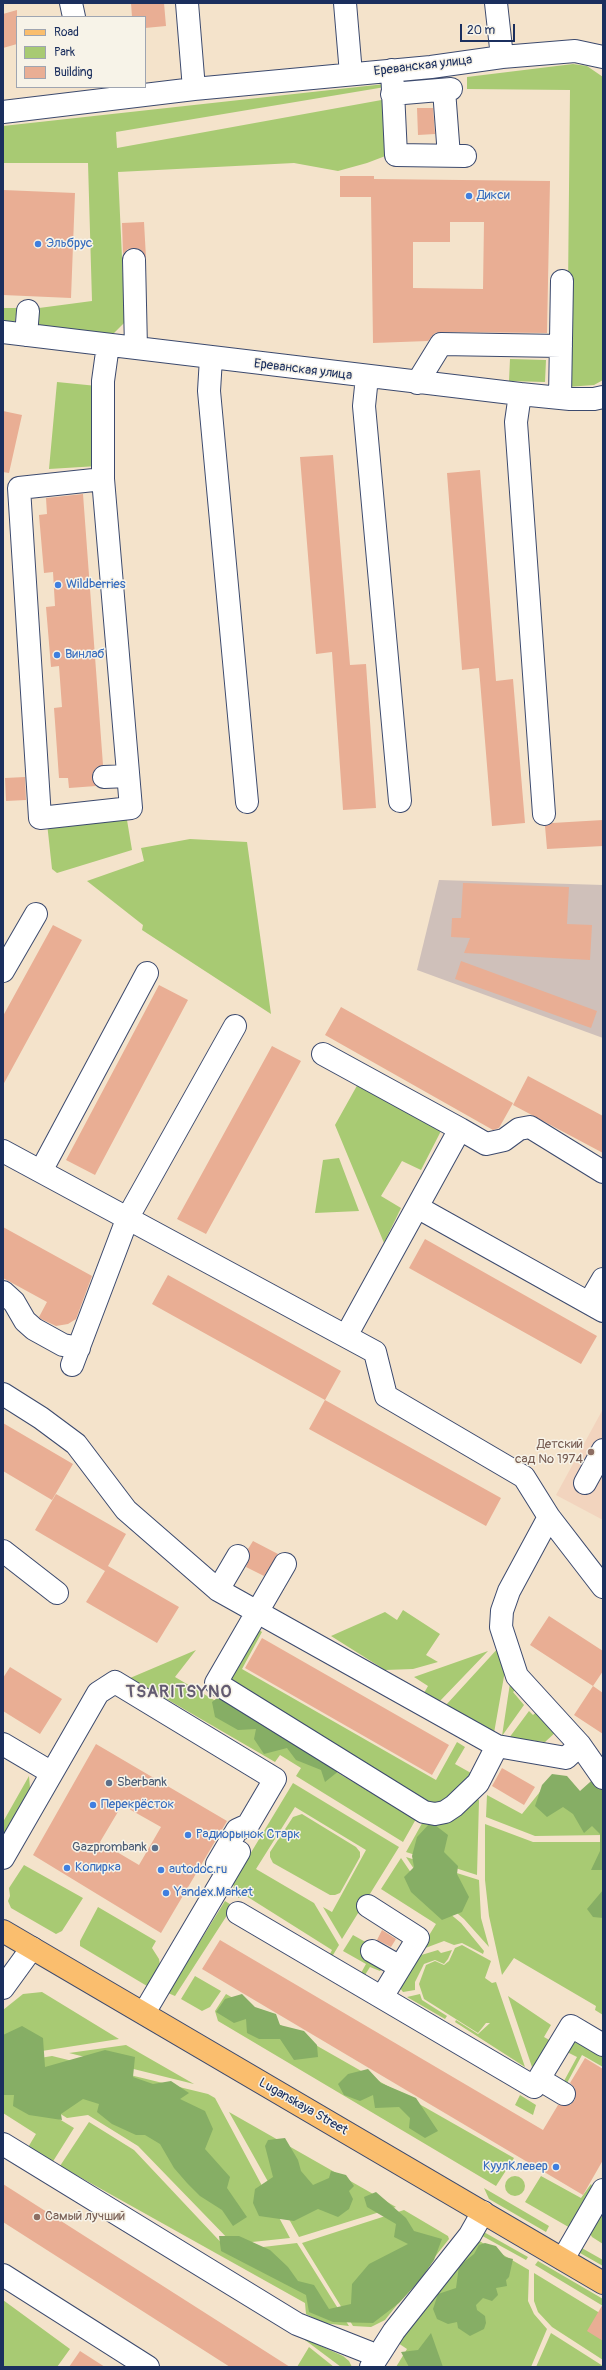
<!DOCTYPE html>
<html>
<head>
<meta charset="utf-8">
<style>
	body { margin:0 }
	#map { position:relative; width:606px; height:2370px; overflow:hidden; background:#f4e3cb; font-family:Pangolin,sans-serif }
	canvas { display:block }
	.frame { position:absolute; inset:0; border:4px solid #1b2f5e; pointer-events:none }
	.legend { position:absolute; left:16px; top:16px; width:130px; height:72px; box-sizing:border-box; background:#f7f3e8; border:1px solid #9fa5b1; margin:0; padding:5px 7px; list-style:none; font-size:12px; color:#1b2f5e }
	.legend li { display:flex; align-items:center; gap:8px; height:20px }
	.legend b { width:20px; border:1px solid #9fa5b1 }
	.scale { position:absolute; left:460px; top:24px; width:55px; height:18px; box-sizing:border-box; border:2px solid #1b2f5e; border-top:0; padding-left:5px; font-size:12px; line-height:14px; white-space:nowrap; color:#1b2f5e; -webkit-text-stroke:3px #f7f3e8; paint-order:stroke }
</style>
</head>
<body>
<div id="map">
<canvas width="606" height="2370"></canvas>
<div class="frame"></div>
<ul class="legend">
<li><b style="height:5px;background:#fabe6e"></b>Road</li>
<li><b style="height:11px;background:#a8ca73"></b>Park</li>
<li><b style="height:11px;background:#e9ae94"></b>Building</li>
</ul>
<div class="scale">20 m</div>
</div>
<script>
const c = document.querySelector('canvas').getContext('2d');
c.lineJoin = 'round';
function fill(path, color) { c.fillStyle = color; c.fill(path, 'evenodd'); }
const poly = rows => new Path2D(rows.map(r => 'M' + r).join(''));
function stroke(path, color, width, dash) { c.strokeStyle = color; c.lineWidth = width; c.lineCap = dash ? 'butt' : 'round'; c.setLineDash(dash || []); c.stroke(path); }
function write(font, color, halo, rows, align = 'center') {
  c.font = font + ' Pangolin,sans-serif'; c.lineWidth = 3; c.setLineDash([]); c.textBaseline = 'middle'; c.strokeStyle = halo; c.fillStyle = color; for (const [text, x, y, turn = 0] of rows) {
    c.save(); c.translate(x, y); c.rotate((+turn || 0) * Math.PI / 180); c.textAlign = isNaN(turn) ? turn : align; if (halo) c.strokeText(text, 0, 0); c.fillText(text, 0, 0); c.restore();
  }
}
const built = poly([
	[603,1409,603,1520,556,1495]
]);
const industrial = poly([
	[439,880,603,885,603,1038,417,970]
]);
const green = poly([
	[573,64,587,66,603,77,603,380,594,385,567,387,570,90,467,89,467,77],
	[385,84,385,87,116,132,117,148,387,99,388,155,367,163,338,171,294,163,118,172,125,322,114,333,101,338,39,329,39,308,92,301,88,163,3,163,3,126],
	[3,308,17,308,15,321,4,330],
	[510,359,546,360,545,382,509,381],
	[57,382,97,386,98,466,49,469],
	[126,814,132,850,57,873,52,869,47,823],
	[190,839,247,842,271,1014,142,930,143,925,87,881,144,861,141,848],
	[359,1082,442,1129,421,1170,402,1161,381,1196,401,1208,384,1243,335,1125],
	[339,1158,359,1211,315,1213,323,1160],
	[403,1610,440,1634,426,1655,438,1662,413,1669,385,1670,331,1636,385,1612,397,1620],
	[255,1627,262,1632,242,1669,436,1780,457,1742,465,1747,455,1764,471,1773,454,1798,428,1807,223,1682],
	[500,1646,506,1665,494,1733,446,1705],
	[196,1650,175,1677,416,1819,403,1842,296,1776,301,1768,280,1755,275,1762,139,1683,132,1686,123,1681],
	[488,1651,439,1702,424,1693,428,1686,414,1677],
	[512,1670,520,1686,513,1692,524,1705,502,1736],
	[540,1709,557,1731,545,1742,509,1738,529,1711,533,1715],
	[29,1776,30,1788,3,1836,3,1822],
	[552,1777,603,1835,535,1836,486,1817,487,1795,522,1814],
	[293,1783,399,1847,342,1939,323,1907,332,1912,366,1850,295,1807,256,1869,314,1903,339,1945,330,1960,328,1958,332,1950,243,1894,239,1898,231,1893,234,1886,232,1884],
	[473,1796,479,1800,477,1875,406,1852,425,1818],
	[302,1814,356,1847,360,1852,360,1857,340,1893,335,1895,330,1895,273,1863,270,1857,270,1852,293,1817],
	[485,1824,533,1842,603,1842,603,2015,595,2010,596,2006,514,1958,502,1975,489,1916,485,1880],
	[406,1857,479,1880,481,1918,489,1947,464,1919,426,1887],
	[401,1858,424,1892,461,1923,484,1951,483,1954,462,1943,454,1945,444,1941,420,1950,436,1924,381,1889],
	[24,1865,83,1898,62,1931,56,1934,11,1908,8,1901,10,1896,9,1888],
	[225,1901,233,1906,175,1996,168,1993],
	[98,1907,156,1941,152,1948,159,1959,160,1965,147,1986,80,1946,80,1941],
	[353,1935,369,1944,382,1969,380,1971,370,1967,365,1975,361,1973,366,1964,343,1951],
	[462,1945,491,1961,485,1978,492,1983,496,1982,525,2067,455,2022,456,2020,478,2034,490,2023,486,2023,478,2033,424,1999,419,1984,426,1965,435,1961,444,1965,449,1961,455,1948],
	[438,1950,441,1953,452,1950,448,1959,444,1964,435,1960,424,1964,415,1982,415,1990,403,1992,400,1988,418,1956],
	[195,1976,221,1991,210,2007,202,2011,181,1999],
	[42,1992,119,2039,3,2057,3,2010,23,1994],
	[226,1994,514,2158,496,2186,218,2021,215,2011],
	[420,1994,422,2000,447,2016,445,2019,407,1997],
	[508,1996,551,2025,544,2037,551,2041,537,2065,532,2067],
	[573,2041,603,2056,603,2067,582,2055,567,2083,564,2081,577,2057,565,2051],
	[126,2045,194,2084,69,2053],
	[52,2056,208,2094,215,2098,290,2238,233,2244,138,2146,88,2115,67,2118,4,2079,3,2064],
	[3,2085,74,2128,52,2163,27,2149,36,2134,3,2113],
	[520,2095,536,2105,533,2115,515,2105],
	[229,2112,396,2207,299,2237],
	[89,2122,134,2150,229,2251,297,2243,349,2326,323,2323,306,2314,305,2303,60,2166],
	'505 2186a10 10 0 1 1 20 0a10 10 0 1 1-20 0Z',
	[541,2176,581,2198,591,2184,593,2188,572,2229,525,2202],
	[484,2188,549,2226,546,2232,489,2199],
	[603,2208,603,2244,592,2237,589,2232],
	[404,2210,448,2236,449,2239,385,2320,371,2327,353,2326,302,2243],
	[482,2231,528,2257,526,2260,477,2233],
	[476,2239,529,2270,528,2301,534,2314,547,2329,531,2367,396,2367,407,2349,395,2341],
	[580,2247,603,2260,603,2266,580,2253],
	[538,2261,603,2299,603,2306,535,2265],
	[534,2273,603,2315,603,2360,552,2327,538,2312,534,2301],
	[3,2300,70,2349,57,2367,3,2367],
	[551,2333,603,2366,603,2367,536,2367],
	[301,2337,343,2356,349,2361,352,2367,341,2367],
	[309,2347,334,2367,297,2367]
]);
const forest = poly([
	[221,1695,340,1770,325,1782,321,1770,296,1760,287,1748,264,1754,254,1739,256,1729,238,1730,215,1717,212,1702],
	[552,1774,567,1776,580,1791,599,1774,603,1775,603,1870,591,1870,600,1851,600,1834,592,1826,584,1833,573,1814,563,1807,547,1817,535,1806,542,1785],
	[431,1822,448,1835,444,1852,458,1866,457,1874,469,1897,462,1912,442,1920,411,1892,404,1877,414,1867,412,1856,417,1837],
	[603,1890,603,1918,593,1917,587,1909],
	[242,1994,255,2007,276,2014,280,2025,304,2031,317,2045,318,2057,294,2060,280,2039,259,2039,247,2033,246,2019,234,2023,216,2012,225,1999],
	[22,2026,43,2038,45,2067,105,2050,135,2057,133,2077,153,2084,171,2081,189,2093,180,2099,205,2111,213,2129,205,2149,230,2177,227,2188,247,2217,233,2226,222,2210,200,2196,187,2183,174,2168,160,2144,145,2135,136,2135,112,2124,97,2112,99,2104,83,2099,61,2114,62,2120,29,2115,13,2106,14,2095,3,2095,3,2035],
	[368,2069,381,2083,416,2098,438,2131,425,2138,409,2128,410,2118,399,2107,375,2108,373,2095,360,2101,344,2095,338,2084,348,2074],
	[285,2138,298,2160,301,2171,313,2185,329,2178,331,2171,346,2175,354,2186,349,2191,353,2199,349,2209,338,2217,318,2209,294,2221,259,2216,253,2203,255,2189,273,2177,265,2146,268,2140],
	[376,2192,406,2218,414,2231,442,2239,434,2260,420,2280,399,2303,373,2323,333,2322,309,2312,306,2295,221,2251,219,2236,239,2236,270,2250,288,2267,298,2281,314,2285,329,2309,351,2304,352,2284,369,2264,408,2244,394,2237,396,2224,367,2207,364,2197],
	[485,2243,496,2246,505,2257,513,2259,509,2277,506,2280,507,2286,496,2288,498,2295,492,2301,483,2298,476,2305,477,2310,485,2316,486,2323,484,2329,470,2336,458,2328,457,2322,448,2324,437,2319,433,2309,438,2294,456,2288,459,2266,474,2254,479,2245],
	[431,2333,443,2367,409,2367,401,2352,418,2350]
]);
const building = poly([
	[131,3,164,3,166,26,145,28,145,17,132,17],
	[17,10,17,44,3,48,3,14],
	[417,108,433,108,435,134,418,135],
	[340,176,374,176,374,179,550,181,547,333,441,332,435,333,428,341,373,343,371,197,340,197],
	[450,222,484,222,483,289,413,288,413,242,450,242],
	[3,190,75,193,71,298,3,295],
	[144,222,146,258,140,249,134,248,128,249,123,254,122,223],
	[3,411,22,415,9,473,3,472],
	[333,455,350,665,366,664,376,808,343,810,332,652,316,654,300,457],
	[480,470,496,681,513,679,525,823,492,826,479,668,462,670,447,473],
	[83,494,103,765,97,767,93,772,92,778,96,786,69,788,68,778,59,778,54,708,62,707,59,666,51,667,46,607,55,606,53,572,44,573,39,515,47,514,46,498],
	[25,777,26,800,6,801,5,778],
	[603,820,603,846,547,849,545,826,552,823],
	[463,883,569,887,567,924,592,925,590,960,464,953,470,938,451,937,452,918,461,918],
	[53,925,82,940,3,1085,3,1016],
	[461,961,597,1011,591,1028,455,979],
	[159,985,188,1000,95,1175,66,1160],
	[341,1007,513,1103,499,1128,493,1130,325,1035],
	[272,1046,301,1061,206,1234,177,1219],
	[528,1076,603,1116,603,1153,513,1105],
	[3,1227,92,1276,76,1319,68,1324,56,1326,41,1319,39,1317,47,1302,3,1278],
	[425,1239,597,1336,581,1364,409,1268],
	[168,1275,341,1371,325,1400,152,1304],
	[325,1400,501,1498,486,1526,309,1429],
	[3,1423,73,1464,52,1500,3,1471],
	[56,1494,126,1534,108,1566,179,1607,157,1643,86,1602,105,1571,35,1530],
	[253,1541,278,1554,264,1576,246,1567,250,1556,248,1549],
	[549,1616,603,1651,603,1671,593,1686,530,1645],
	[262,1638,449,1745,432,1775,245,1668],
	[10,1667,62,1699,40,1734,3,1711,3,1678],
	[593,1686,603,1693,603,1734,574,1715],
	[96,1744,227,1821,161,1933,33,1855],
	[122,1805,161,1827,139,1865,100,1842],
	[502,1768,535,1787,524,1805,492,1786],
	[382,1930,396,1939,391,1947,377,1940],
	[220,1940,543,2130,558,2105,570,2105,575,2100,575,2088,570,2083,585,2058,603,2069,603,2160,583,2195,202,1969],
	[3,2184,141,2272,290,2367,230,2367,3,2222],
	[603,2304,603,2341,587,2331],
	[80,2351,105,2367,69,2367]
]);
const minor = poly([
	[71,3,74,17],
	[187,3,194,89],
	[345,3,351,74],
	[496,3,502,57],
	[392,70,396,155,465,156],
	[444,90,449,156],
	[392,94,451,89],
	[3,112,194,89,431,67,502,57,575,51,603,57],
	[134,260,136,348],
	[3,332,520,394,570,399,594,399,603,397],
	[26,335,28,311],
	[211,358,209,391,247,802],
	[367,377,364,406,400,801],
	[417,383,441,344,561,346],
	[520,394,516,422,544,814],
	[560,398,562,281],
	[103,479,19,488,40,818,131,808,103,479,103,381,108,345],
	[104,777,128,776],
	[3,971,36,914],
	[323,1054,460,1129,346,1336],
	[460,1129,486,1144,504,1140,519,1129,530,1127,603,1172],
	[3,1151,375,1352,386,1396,524,1477,549,1517,603,1587],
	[41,1171,147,973],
	[417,1207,603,1311],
	[3,1292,14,1302,25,1321,34,1329,63,1345,79,1348],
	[589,1303,603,1279],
	[72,1365,128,1217,235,1026],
	[3,1394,41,1418,76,1444,126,1510,218,1590,497,1746],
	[585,1483,603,1450],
	[549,1517,509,1591,502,1611,501,1627,517,1676,580,1745],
	[3,1551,57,1593],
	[285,1564,216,1683,424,1812,435,1814,445,1812,454,1806,478,1783,497,1746,566,1758,580,1745,603,1778],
	[218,1590,238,1556],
	[3,1744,52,1773],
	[3,1858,98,1693,115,1682,275,1779,248,1825,237,1830,217,1864],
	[368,1906,418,1938,382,1997],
	[238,1913,534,2087,571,2026,603,2045],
	[372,1951,400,1967],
	[3,1988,32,1948],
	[144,2013,239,1852],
	[539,2079,564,2094],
	[3,2144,297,2324,368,2352,377,2357],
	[563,2259,603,2190],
	[3,2275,148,2367],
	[371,2367,394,2331,470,2235,483,2212]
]);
const major = poly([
	[3,1931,603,2283]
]);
const markers = [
	[469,196,4,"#3f7fe0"],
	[38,244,4,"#3f7fe0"],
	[58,585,4,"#3f7fe0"],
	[57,655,4,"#3f7fe0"],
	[591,1452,4,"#8d6e63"],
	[109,1783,4,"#5c6f8a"],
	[93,1805,4,"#3f7fe0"],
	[188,1835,4,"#3f7fe0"],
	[155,1848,4,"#5c6f8a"],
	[67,1868,4,"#3f7fe0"],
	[161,1870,4,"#3f7fe0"],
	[166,1893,4,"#3f7fe0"],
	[556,2167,4,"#3f7fe0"],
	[37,2217,4,"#8d6e63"]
];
const streetNames = [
	["Ереванская улица",423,66,-7],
	["Ереванская улица",303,370,7],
	["Luganskaya Street",303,2107,30]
];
const shopNames = [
	["Дикси",477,196],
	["Эльбрус",46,244],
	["Wildberries",66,585],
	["Винлаб",65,655],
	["Перекрёсток",101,1805],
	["Радиорынок Старк",196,1835],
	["Копирка",75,1868],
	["autodoc.ru",169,1870],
	["Yandex.Market",174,1893],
	["КуулКлевер",548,2167,"right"]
];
const educationNames = [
	["Детский",583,1445],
	["сад № 1974",583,1460],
	["Самый лучший",45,2217,"left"]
];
const serviceNames = [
	["Sberbank",117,1783],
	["Gazprombank",147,1848,"right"]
];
const districtNames = [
	["TSARITSYNO",179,1693]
];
fill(built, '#f2d4be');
fill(industrial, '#cfc0ba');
fill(green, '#a8ca73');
fill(forest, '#86ae65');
fill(building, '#e9ae94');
stroke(minor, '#3c4a6e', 24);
stroke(major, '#3c4a6e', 24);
stroke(minor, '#fff', 22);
stroke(major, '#fabe6e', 22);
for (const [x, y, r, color] of markers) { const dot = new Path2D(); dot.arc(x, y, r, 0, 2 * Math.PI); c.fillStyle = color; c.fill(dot); stroke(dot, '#f7f3e8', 1.5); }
write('13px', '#1b2f5e', '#f7f3e8', streetNames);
write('13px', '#366cbe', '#f7f3e8', shopNames, 'left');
write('13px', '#785e54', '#f7f3e8', educationNames, 'right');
write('13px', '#4e5e75', '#f7f3e8', serviceNames, 'left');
c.letterSpacing = '1px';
write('bold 17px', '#635b71', '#f7f3e8', districtNames);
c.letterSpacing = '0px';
</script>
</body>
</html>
